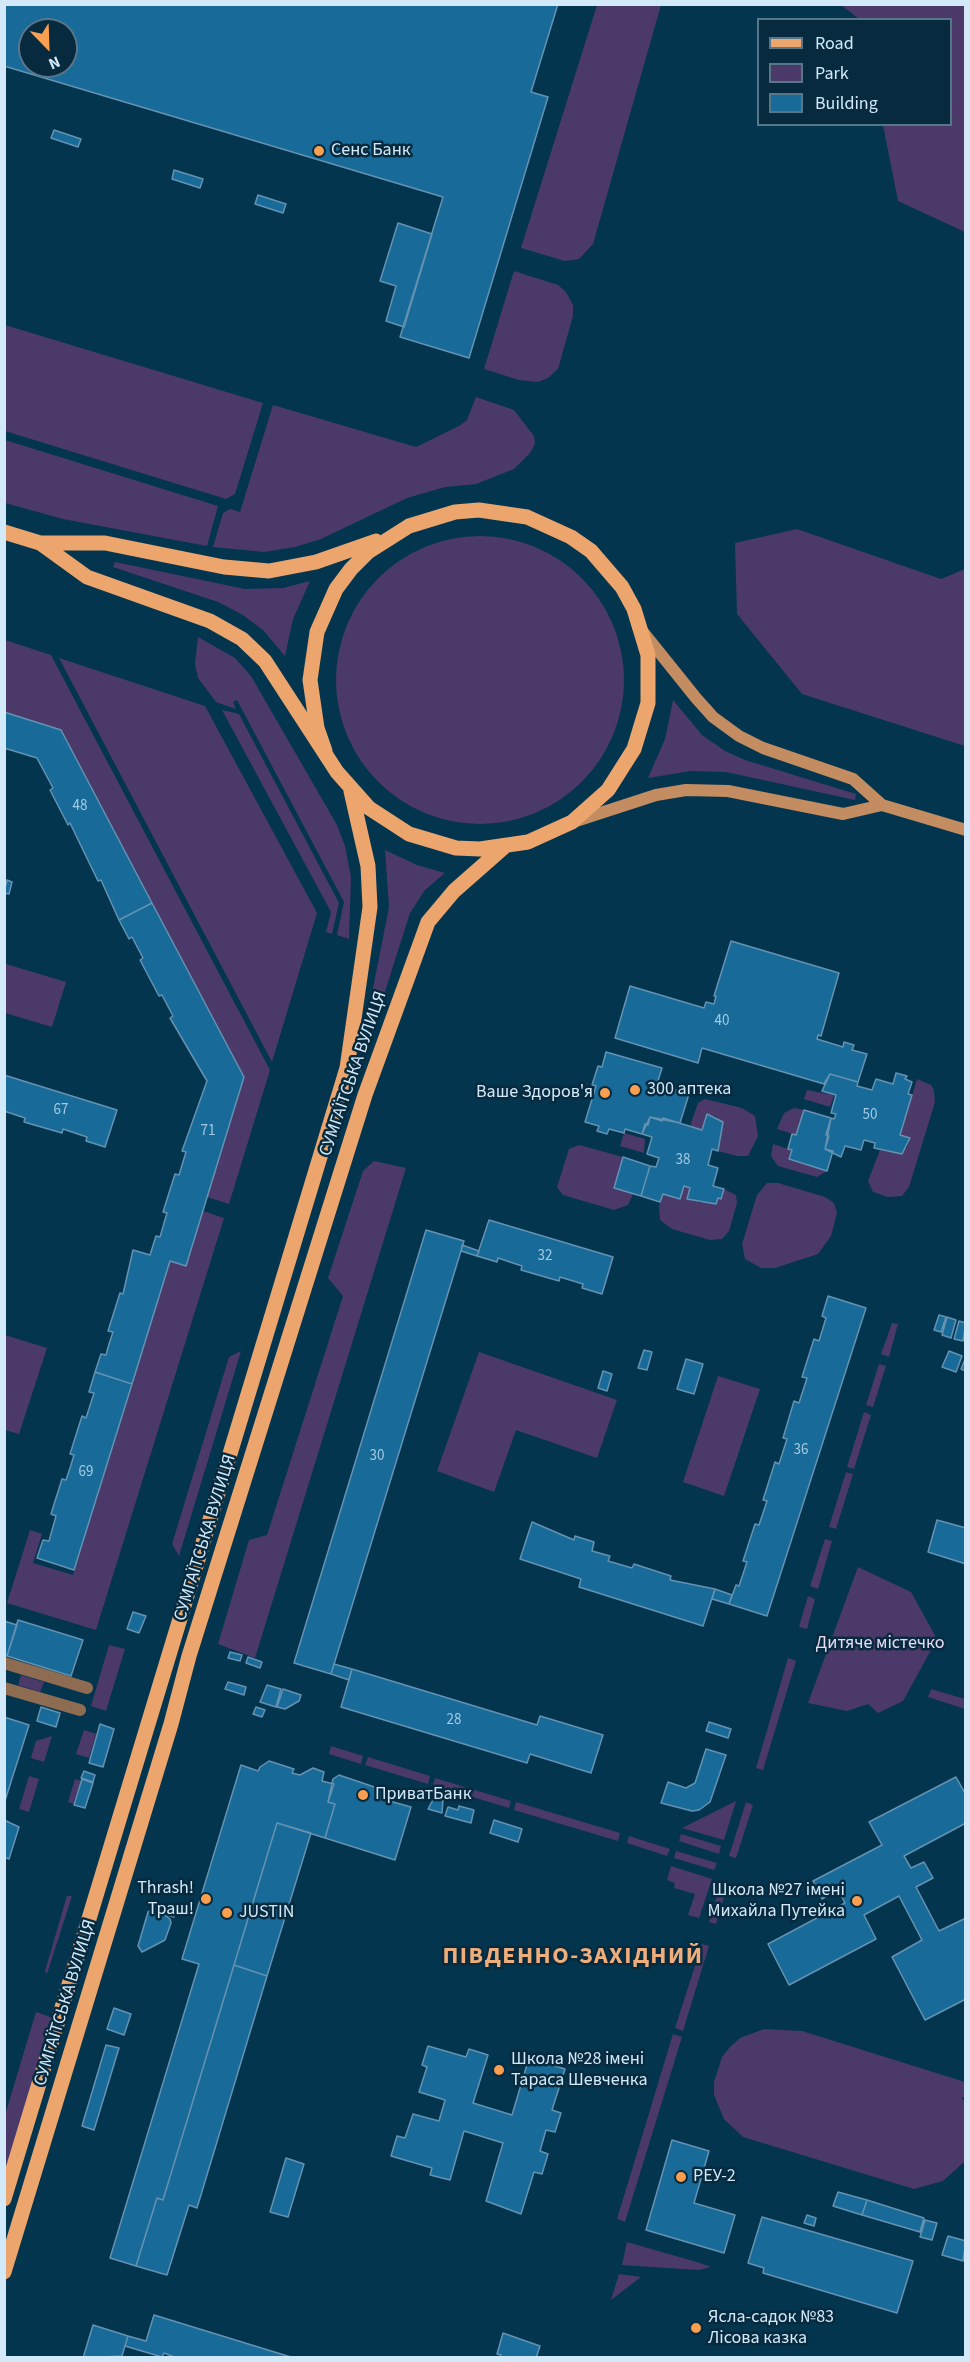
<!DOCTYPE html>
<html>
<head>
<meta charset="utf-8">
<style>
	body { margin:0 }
	#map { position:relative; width:970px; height:2362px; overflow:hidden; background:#03354f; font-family:"Source Sans 3",sans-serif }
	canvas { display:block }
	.frame { position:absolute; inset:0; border:6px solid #d1e9f9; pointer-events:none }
	.legend { position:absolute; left:757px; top:18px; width:195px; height:108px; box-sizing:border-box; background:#072a3e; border:2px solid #587689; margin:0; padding:8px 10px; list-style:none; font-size:18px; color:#d1e9f9 }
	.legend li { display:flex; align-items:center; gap:12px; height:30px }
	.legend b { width:30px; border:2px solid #587689 }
	.north { position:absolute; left:18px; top:18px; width:60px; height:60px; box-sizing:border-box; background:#072a3e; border:2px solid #587689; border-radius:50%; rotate:157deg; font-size:16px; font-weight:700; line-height:24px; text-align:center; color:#d1e9f9 }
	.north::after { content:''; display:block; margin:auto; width:21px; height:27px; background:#fa9f4f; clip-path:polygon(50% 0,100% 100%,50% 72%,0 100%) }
</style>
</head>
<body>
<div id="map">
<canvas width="970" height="2362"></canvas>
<div class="frame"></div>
<ul class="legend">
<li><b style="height:8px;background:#eca56c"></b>Road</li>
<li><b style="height:16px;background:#4b396a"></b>Park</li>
<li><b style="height:16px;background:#186b99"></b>Building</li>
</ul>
<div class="north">N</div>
</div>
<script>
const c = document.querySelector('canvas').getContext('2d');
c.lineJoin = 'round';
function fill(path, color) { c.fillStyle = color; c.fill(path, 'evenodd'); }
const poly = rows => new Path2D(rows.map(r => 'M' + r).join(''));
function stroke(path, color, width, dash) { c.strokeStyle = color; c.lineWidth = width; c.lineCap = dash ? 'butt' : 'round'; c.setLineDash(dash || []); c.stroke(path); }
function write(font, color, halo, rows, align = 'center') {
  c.font = font + ' "Source Sans 3",sans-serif'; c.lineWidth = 5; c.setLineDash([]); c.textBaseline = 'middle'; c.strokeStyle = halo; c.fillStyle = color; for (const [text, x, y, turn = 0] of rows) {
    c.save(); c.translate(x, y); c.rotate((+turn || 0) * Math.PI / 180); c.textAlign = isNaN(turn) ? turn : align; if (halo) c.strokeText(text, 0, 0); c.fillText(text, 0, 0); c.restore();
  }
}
const green = poly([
	[597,5,661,5,593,244,579,259,565,261,521,248],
	[841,5,965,5,965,232,898,201,883,125,950,124,950,20,859,19],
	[514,271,558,285,566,292,573,305,573,316,558,369,548,378,538,382,519,380,484,369],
	[5,325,263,403,235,494,226,499,5,431],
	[476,397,514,410,534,436,535,444,530,453,514,469,476,484,445,487,407,498,321,539,295,547,264,552,213,547,223,513,230,509,240,512,273,405,416,447,459,426,467,420],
	[5,440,218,506,207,546,63,519,5,503],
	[797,529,941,579,965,569,965,746,802,694,737,614,735,543],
	'336 680a144 144 0 1 1 288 0a144 144 0 1 1-288 0Z',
	[115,562,245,589,283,588,310,581,293,619,285,656,263,630,243,615,218,602,113,567],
	[198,637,235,658,251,676,337,825,345,846,351,877,349,939,337,935,344,902,237,700,233,702,236,709,216,702,198,678,195,664],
	[5,640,51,655,270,1070,229,1204,207,1197,244,1077,61,730,5,712],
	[59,658,205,706,317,913,272,1062],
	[673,700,702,735,725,751,745,760,856,794,855,800,726,772,691,771,648,778,665,739],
	[222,710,239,714,339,903,332,934,326,932,331,912],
	[385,850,417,865,445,873,425,890,410,913,368,1045,362,1044,389,907],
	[6,964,66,982,52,1027,5,1013],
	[917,1079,931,1085,934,1090,935,1102,909,1187,902,1196,888,1197,873,1192,868,1181,880,1150,889,1152,907,1148,910,1138,900,1135],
	[807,1090,834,1095,830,1107,804,1099],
	[705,1099,742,1108,755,1116,758,1136,748,1156,737,1156,718,1151,723,1122,717,1120,717,1117,707,1114,702,1130,690,1126,698,1103],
	[794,1108,804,1110,796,1135,777,1129,784,1113],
	[624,1133,645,1139,644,1153,620,1146],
	[773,1144,792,1150,789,1160,827,1171,817,1177,778,1166,771,1156],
	[579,1145,623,1157,614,1188,633,1194,628,1205,614,1210,563,1195,557,1187,569,1149],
	[374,1161,406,1168,255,1658,218,1644,249,1540,267,1535,343,1296,328,1278,363,1171],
	[767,1183,778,1183,825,1197,834,1203,837,1213,831,1236,818,1254,775,1268,761,1268,745,1259,742,1244,757,1195],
	[684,1186,690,1188,687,1199,702,1203,703,1200,716,1204,724,1189,736,1195,737,1203,729,1231,722,1239,710,1240,672,1229,660,1220,659,1206,663,1194,680,1199],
	[203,1211,224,1218,96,1630,7,1603,30,1530,42,1534,33,1563,73,1575,170,1261,186,1266],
	[892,1323,898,1324,889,1357,881,1354],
	[5,1335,47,1348,19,1434,5,1430],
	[241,1351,179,1556,172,1544,229,1357],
	[479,1352,617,1400,597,1458,516,1430,494,1492,437,1471],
	[879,1364,886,1366,873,1407,866,1405],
	[718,1376,760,1389,724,1496,683,1482],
	[864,1412,871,1415,854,1469,847,1467],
	[846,1472,853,1474,836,1529,829,1527],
	[825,1539,832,1541,818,1589,810,1586],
	[858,1567,911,1592,937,1639,903,1701,878,1713,868,1704,847,1711,808,1703],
	[808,1596,815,1599,807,1629,799,1627],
	[109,1645,125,1649,106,1711,91,1706],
	[788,1658,796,1661,763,1770,756,1768],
	[21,1675,44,1682,40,1692,18,1685],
	[931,1689,965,1699,965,1709,928,1697],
	[84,1730,96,1734,89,1758,76,1754],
	[52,1736,44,1762,31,1758,36,1741],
	[331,1746,363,1756,361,1764,329,1754],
	[368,1757,430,1776,428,1784,365,1765],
	[29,1776,39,1779,29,1812,19,1809],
	[435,1778,511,1801,509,1808,433,1785],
	[75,1779,81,1781,73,1804,68,1802],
	[736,1801,724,1840,682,1828],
	[516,1802,620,1833,618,1841,514,1810],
	[746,1802,753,1805,736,1858,729,1856],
	[681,1834,721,1846,719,1854,679,1841],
	[629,1836,670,1849,667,1856,627,1843],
	[676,1851,717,1863,714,1870,674,1858],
	[671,1866,712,1879,699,1918,688,1915,695,1894,674,1888,675,1883,667,1880],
	[721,1882,728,1884,716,1924,709,1922],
	[67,1896,72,1896,47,1974,45,1971],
	[702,1944,709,1946,683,2031,675,2028],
	[36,2012,53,2018,5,2174,5,2115],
	[764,2029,802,2031,965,2082,965,2098,961,2097,966,2104,964,2162,943,2181,914,2189,743,2137,724,2119,714,2095,714,2082,722,2057,730,2047,740,2038],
	[673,2034,682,2037,625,2222,617,2219],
	[627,2242,700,2263,711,2267,699,2270,622,2265],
	[619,2274,641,2277,611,2300]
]);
const building = poly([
	[4,4,558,4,531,92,548,97,469,358,400,337,443,197,4,66,4,4],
	[30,30,66,30,66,66,30,66,30,30],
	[54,130,81,139,78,147,51,138,54,130],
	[174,170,203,179,200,188,172,179,174,170],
	[258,195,286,204,283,213,255,204,258,195],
	[398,223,432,234,404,327,386,321,396,286,380,281,398,223],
	[4,712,61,730,152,903,119,920,101,880,98,881,70,823,68,825,50,790,53,788,37,758,4,748,4,712],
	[7,880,12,882,9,894,4,893,7,880],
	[152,903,244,1077,186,1266,170,1261,132,1384,95,1372,101,1354,106,1355,109,1344,113,1332,108,1331,120,1293,123,1294,133,1250,150,1255,156,1236,160,1237,167,1213,163,1212,175,1174,179,1175,186,1152,182,1151,207,1081,170,1018,173,1016,162,995,159,996,140,960,143,958,132,937,129,939,119,920,152,903],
	[731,941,839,973,821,1036,818,1035,817,1039,843,1047,844,1042,854,1045,852,1050,867,1054,858,1082,830,1074,824,1084,702,1048,698,1063,615,1038,630,986,704,1008,706,1002,714,1004,716,996,714,996,731,941],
	[606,1052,662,1068,657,1084,689,1094,680,1123,650,1117,642,1134,625,1129,624,1133,609,1129,607,1134,597,1131,599,1126,585,1122,596,1086,592,1085,598,1066,602,1067,606,1052],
	[896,1073,907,1076,905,1079,912,1082,908,1094,912,1095,900,1135,910,1138,902,1154,874,1148,875,1143,864,1140,861,1150,845,1146,841,1157,825,1149,829,1136,826,1135,831,1118,834,1119,836,1114,831,1113,836,1095,822,1091,830,1074,858,1082,857,1086,872,1090,876,1079,893,1084,896,1073],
	[4,1075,117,1110,105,1147,86,1141,87,1137,63,1129,62,1133,24,1122,25,1118,4,1111,4,1075],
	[804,1110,831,1118,825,1149,833,1151,827,1171,789,1159,792,1150,788,1149,792,1134,796,1135,804,1110],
	[707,1114,723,1122,718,1151,712,1149,708,1165,718,1168,713,1186,724,1189,721,1199,718,1198,716,1204,687,1199,690,1188,684,1186,680,1199,663,1194,660,1202,641,1196,650,1166,656,1167,659,1158,647,1154,652,1137,642,1134,645,1124,648,1125,650,1117,662,1121,663,1118,702,1130,707,1114],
	[623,1157,650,1166,641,1196,614,1188,623,1157],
	[489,1220,613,1257,602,1294,582,1288,583,1284,560,1277,559,1281,521,1270,522,1266,498,1258,497,1262,477,1256,489,1220],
	[426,1230,464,1241,331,1674,294,1663,426,1230],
	[462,1245,479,1251,477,1256,461,1251,462,1245],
	[828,1296,866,1308,767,1616,729,1604,736,1585,739,1586,747,1562,743,1561,755,1524,759,1525,767,1501,763,1500,775,1462,779,1464,787,1439,783,1438,794,1401,799,1403,807,1378,802,1377,814,1339,819,1341,826,1318,822,1316,828,1296],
	[939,1315,946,1317,941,1332,934,1330,939,1315],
	[947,1317,956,1320,951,1338,942,1335,947,1317],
	[959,1321,966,1323,963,1341,954,1339,959,1321],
	[644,1350,652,1352,647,1370,638,1368,644,1350],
	[949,1351,962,1356,956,1372,942,1367,949,1351],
	[966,1357,966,1371,961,1369,966,1357],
	[686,1359,703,1364,694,1394,677,1389,686,1359],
	[603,1371,612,1374,607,1391,598,1388,603,1371],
	[95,1372,132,1384,74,1570,37,1558,43,1540,49,1541,56,1516,51,1514,62,1479,66,1480,70,1468,74,1455,70,1454,82,1416,86,1418,94,1393,89,1392,95,1372],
	[937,1520,966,1528,966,1564,928,1552,937,1520],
	[532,1522,574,1540,575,1536,594,1542,592,1551,610,1556,608,1561,632,1568,634,1564,671,1576,670,1580,715,1589,703,1626,579,1587,581,1579,520,1559,532,1522],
	[715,1589,732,1595,729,1604,712,1599,715,1589],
	[133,1612,146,1616,139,1633,127,1629,133,1612],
	[18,1620,83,1640,71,1676,7,1656,18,1620],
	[4,1621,17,1625,7,1656,4,1655,4,1621],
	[230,1652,242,1655,240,1661,228,1658,230,1652],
	[248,1657,262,1662,260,1668,246,1663,248,1657],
	[334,1664,352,1669,349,1680,331,1674,334,1664],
	[352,1669,537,1725,540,1716,603,1735,591,1773,530,1754,527,1763,341,1707,352,1669],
	[228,1682,246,1687,244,1695,225,1689,228,1682],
	[267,1685,281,1689,276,1707,260,1702,267,1685],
	[283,1689,301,1695,299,1701,285,1709,277,1707,283,1689],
	[41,1707,60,1713,56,1727,37,1721,41,1707],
	[256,1707,265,1710,262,1717,253,1714,256,1707],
	[4,1717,29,1725,4,1804,4,1717],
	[709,1722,731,1729,728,1738,706,1731,709,1722],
	[100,1724,114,1729,103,1767,89,1763,100,1724],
	[706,1749,726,1755,710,1802,699,1810,692,1811,661,1803,668,1782,686,1788,695,1783,706,1749],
	[269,1761,294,1769,292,1773,300,1775,313,1768,324,1772,322,1781,334,1784,328,1802,335,1804,325,1838,277,1823,163,2200,157,2198,136,2266,110,2258,199,1964,182,1959,241,1765,258,1771,260,1767,269,1761],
	[84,1771,95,1775,93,1782,81,1778,84,1771],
	[339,1775,395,1794,393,1802,411,1807,395,1860,325,1838,335,1804,328,1802,333,1779,339,1775],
	[956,1777,966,1795,966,1823,904,1856,911,1868,924,1862,933,1878,916,1887,939,1931,966,1918,966,1999,925,2020,892,1957,922,1940,899,1896,864,1915,876,1939,789,1985,768,1944,845,1903,838,1890,822,1899,813,1881,882,1845,869,1822,956,1777],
	[82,1779,93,1783,85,1808,74,1805,82,1779],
	[434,1798,443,1800,442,1813,428,1809,434,1798],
	[459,1806,474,1810,471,1823,445,1816,448,1807,458,1810,459,1806],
	[4,1820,19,1827,9,1859,4,1857,4,1820],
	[494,1820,522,1829,518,1842,490,1833,494,1820],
	[277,1823,311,1833,267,1976,234,1965,277,1823],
	[169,1906,177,1909,174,1917,166,1915,169,1906],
	[155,1908,170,1919,171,1923,165,1940,142,1952,138,1946,148,1912,155,1908],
	[234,1965,267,1976,197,2208,189,2205,167,2275,136,2266,157,2198,163,2200,234,1965],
	[114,2008,131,2014,124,2035,107,2029,114,2008],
	[106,2045,119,2048,94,2130,82,2126,106,2045],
	[428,2046,466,2057,469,2049,488,2055,473,2103,512,2115,529,2058,565,2069,552,2110,561,2113,555,2132,546,2130,540,2151,548,2154,542,2174,534,2172,521,2214,486,2201,503,2143,464,2131,450,2180,430,2175,432,2168,391,2156,397,2136,405,2138,413,2114,439,2121,445,2100,419,2092,427,2067,422,2065,428,2046],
	[672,2140,709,2151,694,2203,735,2215,724,2253,646,2230,672,2140],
	[286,2158,304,2164,288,2217,270,2212,286,2158],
	[838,2192,867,2200,862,2215,833,2206,838,2192],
	[867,2200,924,2218,920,2232,862,2215,867,2200],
	[807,2215,816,2218,814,2226,804,2223,807,2215],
	[762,2217,913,2261,897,2313,763,2273,764,2268,748,2263,762,2217],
	[925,2220,937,2223,932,2240,920,2237,925,2220],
	[948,2236,966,2241,963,2261,942,2255,948,2236],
	[154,2315,294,2358,177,2358,164,2353,162,2357,125,2346,128,2336,146,2341,154,2315],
	[93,2325,128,2336,122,2356,83,2358,93,2325],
	[503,2333,540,2346,536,2358,500,2358,501,2355,497,2354,503,2333]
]);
const street = poly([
	[4,1663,87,1688],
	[4,1688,80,1710]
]);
const secondary = poly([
	[643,632,696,698,713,717,739,736,763,748,853,779,882,805,966,830],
	[576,821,656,795,686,790,728,791,843,814,882,805]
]);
const primary = poly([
	[4,532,40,543,105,543,224,567,269,571,316,562,376,541],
	[40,543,87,577,210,621,242,639,265,661,337,772,369,808,409,834,456,848,480,849,528,842,572,822,608,790,634,749,648,703,648,655,634,609,622,587,591,551,571,537,527,517,479,510,455,512,409,526,368,552,351,569,336,589,317,632,310,680,317,728,325,751],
	[4,2199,347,1068,370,907,368,866,351,791],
	[4,2272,171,1724,189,1656,365,1095,428,922,454,891,504,847]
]);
const markers = [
	[319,151,6,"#fa9f4f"],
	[635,1090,6,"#fa9f4f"],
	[605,1093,6,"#fa9f4f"],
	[363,1795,6,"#fa9f4f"],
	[206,1899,6,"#fa9f4f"],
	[857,1901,6,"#fa9f4f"],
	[227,1913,6,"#fa9f4f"],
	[499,2070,6,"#fa9f4f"],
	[681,2177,6,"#fa9f4f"],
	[696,2328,6,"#fa9f4f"]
];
const numberNames = [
	["48",80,807],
	["40",722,1022],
	["67",61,1111],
	["50",870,1116],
	["71",208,1132],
	["38",683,1161],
	["32",545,1257],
	["36",801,1451],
	["30",377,1457],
	["69",86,1473],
	["28",454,1721]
];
const poiNames = [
	["Сенс Банк",331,151],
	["300 аптека",647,1090],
	["Ваше Здоров'я",593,1093,"right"],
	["ПриватБанк",375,1795],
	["Thrash!",194,1889,"right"],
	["Траш!",194,1910,"right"],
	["Школа №27 імені",845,1891,"right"],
	["Михайла Путейка",845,1912,"right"],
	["JUSTIN",239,1913],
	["Школа №28 імені",511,2060],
	["Тараса Шевченка",511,2081],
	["РЕУ-2",693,2177],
	["Ясла-садок №83",708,2318],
	["Лісова казка",708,2339]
];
const streetNames = [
	["СУМГАЇТСЬКА ВУЛИЦЯ",354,1074,-71],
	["СУМГАЇТСЬКА ВУЛИЦЯ",206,1538,-73],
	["СУМГАЇТСЬКА ВУЛИЦЯ",66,2003,-73]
];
const parkNames = [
	["Дитяче містечко",880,1644]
];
const districtNames = [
	["ПІВДЕННО-ЗАХІДНИЙ",573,1958]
];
fill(green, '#4b396a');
fill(building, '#186b99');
stroke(building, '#6592b1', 1.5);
stroke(street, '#8e6c51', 12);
stroke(secondary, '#c38c61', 12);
stroke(primary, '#eca56c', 15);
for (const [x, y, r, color] of markers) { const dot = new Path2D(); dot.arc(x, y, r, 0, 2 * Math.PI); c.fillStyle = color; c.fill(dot); stroke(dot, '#072a3e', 2); }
write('15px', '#a3cae1', null, numberNames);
write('18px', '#d1e9f9', '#072a3e', poiNames, 'left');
write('18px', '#d1e9f9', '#072a3e', streetNames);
write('18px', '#e4ddf4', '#072a3e', parkNames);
c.letterSpacing = '1.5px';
write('bold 24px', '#eeae7c', '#072a3e', districtNames);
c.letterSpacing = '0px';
</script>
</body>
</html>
